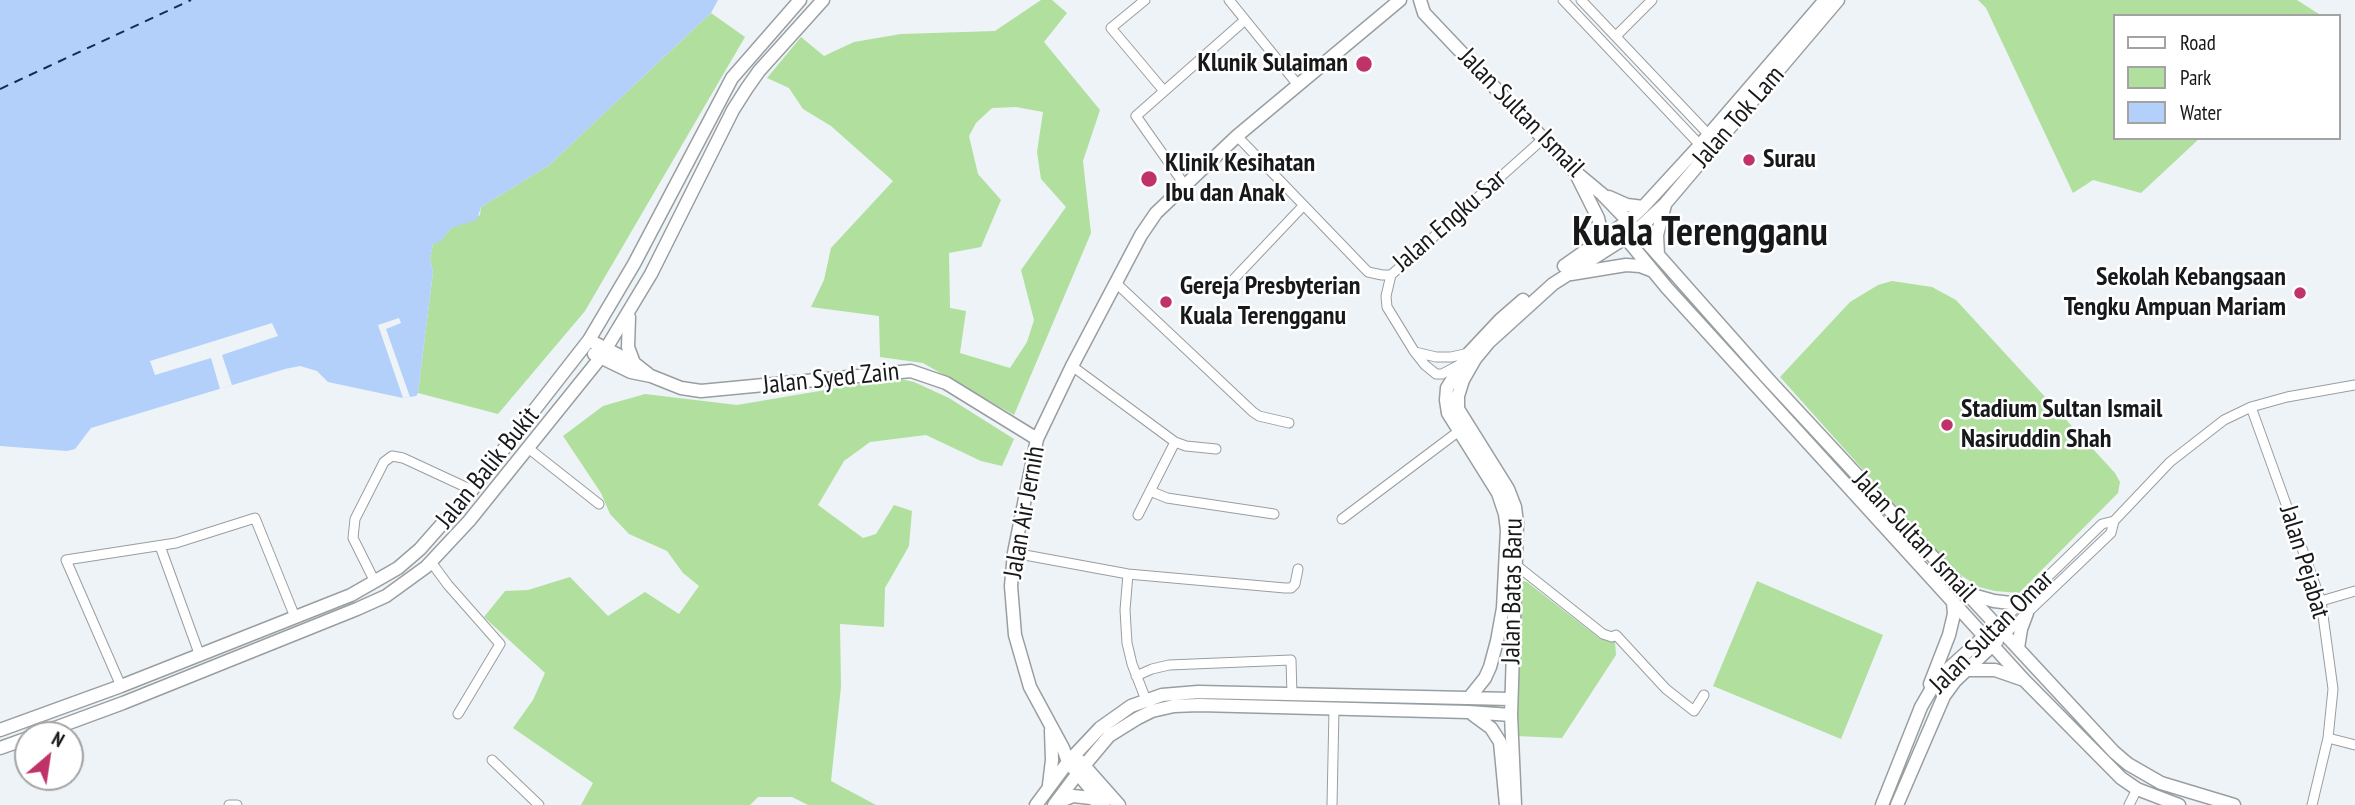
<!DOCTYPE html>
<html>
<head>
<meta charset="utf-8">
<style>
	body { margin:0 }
	#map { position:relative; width:2355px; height:805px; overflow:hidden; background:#eef3f7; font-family:"PT Sans Narrow",sans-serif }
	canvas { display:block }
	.legend { position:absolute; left:2113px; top:14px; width:228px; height:126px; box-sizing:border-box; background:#fff; border:2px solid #a2a3a3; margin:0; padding:9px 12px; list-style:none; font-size:21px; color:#17181a }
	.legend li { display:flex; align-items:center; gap:14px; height:35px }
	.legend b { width:35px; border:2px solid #a2a3a3 }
	.north { position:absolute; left:14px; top:721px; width:70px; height:70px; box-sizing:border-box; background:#fff; border:2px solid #a2a3a3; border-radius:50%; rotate:29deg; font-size:19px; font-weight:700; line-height:28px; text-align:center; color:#17181a }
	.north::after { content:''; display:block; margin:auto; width:24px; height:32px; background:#bf3368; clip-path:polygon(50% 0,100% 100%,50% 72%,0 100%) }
</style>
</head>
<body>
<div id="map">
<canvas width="2355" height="805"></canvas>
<ul class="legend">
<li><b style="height:9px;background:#fff"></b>Road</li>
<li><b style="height:19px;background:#b0df9e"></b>Park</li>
<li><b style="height:19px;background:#b2d0fa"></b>Water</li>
</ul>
<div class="north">N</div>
</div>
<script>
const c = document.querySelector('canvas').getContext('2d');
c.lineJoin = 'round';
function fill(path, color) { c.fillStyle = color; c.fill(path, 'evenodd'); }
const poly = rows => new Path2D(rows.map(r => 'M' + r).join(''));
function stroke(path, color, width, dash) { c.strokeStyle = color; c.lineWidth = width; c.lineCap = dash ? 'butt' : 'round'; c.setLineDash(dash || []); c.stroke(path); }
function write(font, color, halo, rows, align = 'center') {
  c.font = font + ' "PT Sans Narrow",sans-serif'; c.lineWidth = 5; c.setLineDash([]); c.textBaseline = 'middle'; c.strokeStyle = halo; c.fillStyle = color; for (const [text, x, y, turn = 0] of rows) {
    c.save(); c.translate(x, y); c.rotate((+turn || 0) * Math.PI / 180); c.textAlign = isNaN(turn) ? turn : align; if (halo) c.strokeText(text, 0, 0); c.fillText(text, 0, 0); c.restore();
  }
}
const green = poly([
	[1041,0,1052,0,1067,13,1044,42,1100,110,1083,161,1091,233,1014,415,923,363,880,357,879,316,811,307,824,280,831,248,893,181,831,126,803,109,789,88,767,78,801,37,824,56,854,42,901,34,995,31],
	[1016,107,1043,112,1037,152,1041,179,1066,207,1021,270,1034,320,1027,342,1010,368,960,353,966,311,950,308,949,253,981,247,1001,200,978,174,969,136,976,123,992,108],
	[1978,0,2297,0,2322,16,2115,16,2115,138,2200,138,2141,193,2093,180,2073,193,1986,8],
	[711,13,745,37,585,311,498,414,418,393,433,272,430,258,433,244,443,238,451,228,480,215,481,207,548,166],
	[1892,281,1932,287,1956,300,2115,473,2120,482,2118,493,2019,593,1995,591,1979,587,1953,570,1780,377,1850,302,1878,285],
	[896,378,914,382,949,398,1014,439,1002,466,981,461,926,435,870,442,844,461,818,505,863,538,876,534,894,505,912,511,909,546,885,588,884,627,840,624,841,687,831,781,876,805,808,805,792,797,758,797,750,805,581,805,593,783,513,728,533,700,545,673,484,617,505,591,528,590,570,577,608,616,645,592,679,614,699,586,683,573,667,551,629,534,610,514,601,493,563,436,603,406,645,394,737,405],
	[1518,580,1527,582,1599,638,1615,642,1616,655,1562,738,1516,736],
	[1757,581,1883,635,1841,739,1713,686]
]);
const water = poly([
	[0,0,718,0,711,13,548,166,481,207,477,220,451,228,441,241,433,244,430,258,433,272,418,393,416,396,403,398,328,382,317,371,300,366,285,369,91,428,75,449,67,451,0,446]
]);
const pier = poly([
	[399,318,401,323,386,329,410,397,403,398,378,325],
	[272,323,278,336,222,355,232,385,220,389,211,358,155,375,150,361]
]);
const ferry = poly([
	[0,89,191,0]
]);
const street = poly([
	[1145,0,1111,28,1164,91],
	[1229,0,1298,85],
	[1563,0,1700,145],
	[1581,0,1709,135],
	[1616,36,1652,0],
	[1237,136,1368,272,1382,275,1391,275,1544,138],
	[1184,184,1136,116,1245,20],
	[1391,275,1386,296,1387,307,1414,351,1425,365,1436,374,1442,374,1459,365],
	[1231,282,1303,206],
	[1116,283,1253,412,1259,416,1289,423],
	[1415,352,1436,357,1451,357,1469,353],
	[1072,366,1175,442,1186,446,1216,449],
	[2251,407,2321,601,2333,689,2328,738,2312,805],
	[528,448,599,504],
	[1150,491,1167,498,1274,514],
	[1138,515,1175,442],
	[1342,519,1459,431],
	[160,546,200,656],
	[1014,553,1128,574,1285,588,1291,588,1295,584,1298,569],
	[431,562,448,585,500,644,458,714],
	[1516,565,1603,634,1612,637,1616,635,1666,689,1694,711,1704,695],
	[1128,574,1125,610,1127,643,1132,664,1146,700],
	[375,582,353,538,355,519,384,462,392,456,403,458,472,490],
	[2321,601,2355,591],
	[1997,626,2102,524,2114,521],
	[2005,634,2111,533,2114,521,2170,462,2224,420,2251,407,2287,397,2355,385],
	[1136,676,1152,669,1169,665,1291,660,1292,695],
	[121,686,66,560,176,543,255,518,295,617],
	[2328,738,2355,745],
	[492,760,539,805],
	[229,805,237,805],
	[1332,805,1334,709],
	[2129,805,2137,789]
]);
const secondary = poly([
	[1420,0,1424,13,1572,169,1602,194,1628,221,1768,379,2114,752,2128,764,2161,783,2234,805],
	[1578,178,1598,218,1601,231,1600,245],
	[1609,197,1627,205,1643,207],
	[1624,231,1625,237,1667,288,2025,681,2121,778,2137,789,2179,805],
	[1658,255,1657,235,1665,205],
	[1564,266,1628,221,1643,207,1700,145,1825,0],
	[1571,274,1626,265,1640,266,1653,271],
	[629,317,628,347,634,363],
	[589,340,634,363,648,374],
	[594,354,631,372,651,376,681,388,701,391,911,371,946,383,1037,439],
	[1969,594,1994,601,2019,604],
	[2018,648,2021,629,2027,613],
	[1968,670,1995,670,2021,679],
	[1930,684,1949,635,1954,614,1953,602],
	[1469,698,1485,678,1490,667,1497,641,1503,608,1507,530,1505,514,1498,493,1448,413,1446,400,1447,388,1469,353,1500,320,1523,300],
	[1472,714,1491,728,1500,742,1506,805],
	[0,730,121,686,351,595,398,568,420,549,472,490,589,340,634,264,732,78,800,0],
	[36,735,123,703,357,609,386,596,426,567,469,521,601,357,651,274,733,110,747,88,759,71,823,0],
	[0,748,28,738],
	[1080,761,1119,805],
	[1049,785,1052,760,1051,730],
	[1056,803,1073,796,1091,798,1101,803],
	[1036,805,1068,762,1100,728,1131,706,1162,695,1198,692,1511,699],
	[1054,805,1078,773,1109,736,1138,718,1152,711,1174,706,1199,705,1468,712,1511,715],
	[1104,805,1068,762,1063,748,1030,687,1015,635,1011,586,1014,553,1037,439,1072,366,1141,235,1156,213,1237,136,1400,0],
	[1515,805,1511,715,1517,523,1515,507,1508,489,1458,409,1458,396,1463,380,1475,359,1489,342,1553,284,1636,231,1665,204,1838,0],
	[1882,805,1921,707,1932,688,1946,671,1988,633],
	[1897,805,1944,696,1955,681,1997,641]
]);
const markers = [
	[1364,64,9,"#bf3368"],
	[1749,160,7,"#bf3368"],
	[1149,179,9,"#bf3368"],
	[2300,293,7,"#bf3368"],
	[1166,302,7,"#bf3368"],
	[1947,425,7,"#bf3368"]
];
const poiNames = [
	["Klunik Sulaiman",1348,64,"right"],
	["Surau",1763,160],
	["Klinik Kesihatan",1165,164],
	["Ibu dan Anak",1165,194],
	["Sekolah Kebangsaan",2286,278,"right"],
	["Tengku Ampuan Mariam",2286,308,"right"],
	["Gereja Presbyterian",1180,287],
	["Kuala Terengganu",1180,317],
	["Stadium Sultan Ismail",1961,410],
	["Nasiruddin Shah",1961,440]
];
const streetNames = [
	["Jalan Sultan Ismail",1521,113,46],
	["Jalan Tok Lam",1739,117,-49],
	["Jalan Engku Sar",1450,221,-41],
	["Jalan Syed Zain",831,379,-6],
	["Jalan Balik Bukit",488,468,-51],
	["Jalan Air Jernih",1025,512,-80],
	["Jalan Sultan Ismail",1914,537,47],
	["Jalan Pejabat",2304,562,73],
	["Jalan Batas Baru",1513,591,-89],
	["Jalan Sultan Omar",1992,632,-45]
];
const townNames = [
	["Kuala Terengganu",1700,234]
];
fill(green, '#b0df9e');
fill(water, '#b2d0fa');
fill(pier, '#eef3f7');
stroke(ferry, '#0d2e58', 2, [9, 7]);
stroke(street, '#999ea1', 11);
stroke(secondary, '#999ea1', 15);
stroke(street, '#fff', 9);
stroke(secondary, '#fff', 12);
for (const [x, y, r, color] of markers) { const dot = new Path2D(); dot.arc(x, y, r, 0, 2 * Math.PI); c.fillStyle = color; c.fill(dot); stroke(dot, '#fff', 2.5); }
write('bold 26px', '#17181a', '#fff', poiNames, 'left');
write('26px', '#17181a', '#fff', streetNames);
write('bold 40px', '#17181a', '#fff', townNames);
</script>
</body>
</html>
